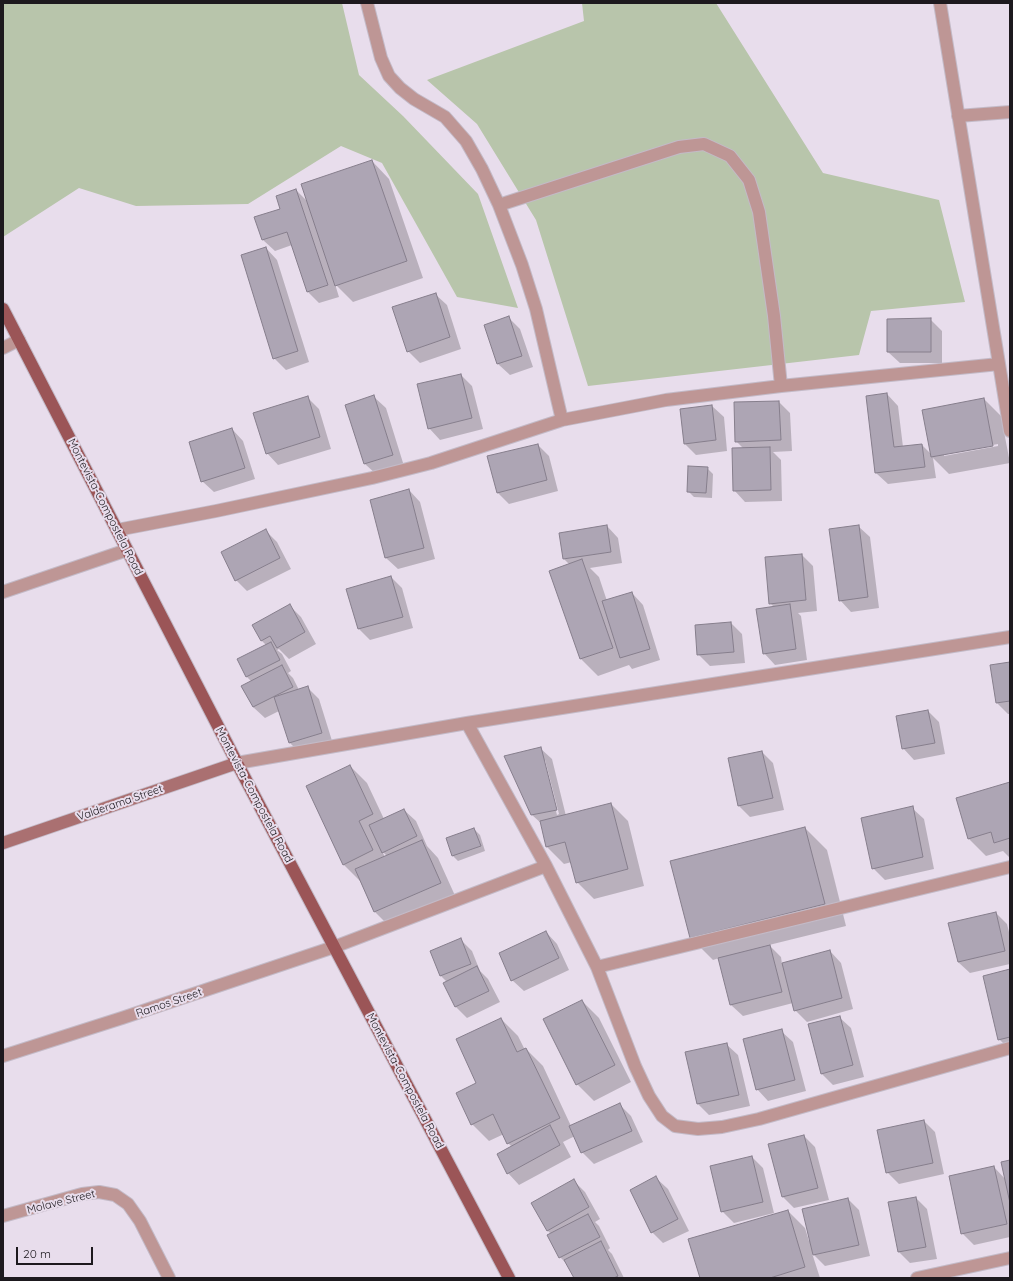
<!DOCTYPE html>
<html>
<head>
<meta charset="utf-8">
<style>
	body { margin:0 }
	#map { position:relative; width:1013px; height:1281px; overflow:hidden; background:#e8ddec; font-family:Quicksand,sans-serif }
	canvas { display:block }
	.frame { position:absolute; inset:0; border:4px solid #1d191e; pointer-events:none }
	.scale { position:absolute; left:16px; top:1247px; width:77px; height:18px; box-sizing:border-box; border:2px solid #1d191e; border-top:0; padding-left:5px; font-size:12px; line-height:14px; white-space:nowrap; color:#1d191e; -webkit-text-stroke:3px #e8ddec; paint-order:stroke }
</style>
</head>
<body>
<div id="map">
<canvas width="1013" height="1281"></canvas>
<div class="frame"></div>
<div class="scale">20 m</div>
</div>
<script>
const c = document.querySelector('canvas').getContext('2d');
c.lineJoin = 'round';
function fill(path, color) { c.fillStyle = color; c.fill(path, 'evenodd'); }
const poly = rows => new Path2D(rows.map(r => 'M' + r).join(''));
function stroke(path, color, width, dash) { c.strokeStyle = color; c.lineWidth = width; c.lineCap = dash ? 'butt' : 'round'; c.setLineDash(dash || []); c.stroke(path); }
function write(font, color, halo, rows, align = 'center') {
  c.font = font + ' Quicksand,sans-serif'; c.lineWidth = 4; c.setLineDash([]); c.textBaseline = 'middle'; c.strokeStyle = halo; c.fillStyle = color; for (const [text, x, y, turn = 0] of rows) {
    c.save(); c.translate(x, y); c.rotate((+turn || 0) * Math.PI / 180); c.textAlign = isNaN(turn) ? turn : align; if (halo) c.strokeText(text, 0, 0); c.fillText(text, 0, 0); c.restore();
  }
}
const green = poly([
	[3,3,342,3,359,75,403,116,478,194,518,308,457,297,382,163,341,146,248,204,136,206,79,188,3,237],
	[582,3,716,3,823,173,939,200,965,302,871,311,859,355,588,386,536,220,477,124,427,80,584,21]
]);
const shadow = poly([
	[372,161,389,179,423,278,353,302,335,284,339,297,319,303,308,292,292,245,275,251,263,240,256,218,282,210,296,190,308,202],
	[266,248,277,260,309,362,286,370,274,358],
	[435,294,447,305,461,349,420,363,408,351],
	[509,318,520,329,533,367,510,375,498,364],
	[930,319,942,331,942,363,900,363,888,352],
	[461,375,472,386,483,429,440,440,429,428],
	[887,394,898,406,903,447,922,445,932,455,984,399,1001,416,1010,463,949,474,933,458,936,478,888,484,876,473],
	[998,444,998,446,944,456,944,454],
	[374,397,386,408,404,466,377,475,365,464,346,405],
	[308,398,319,409,331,449,278,465,267,453],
	[779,402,790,413,792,451,773,452,781,460,782,501,745,502,734,490,743,448,736,441],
	[712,406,724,417,727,451,696,455,685,444],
	[232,429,243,441,255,479,214,492,202,481],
	[538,445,549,456,558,491,509,504,497,492],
	[707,468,713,474,712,498,694,497,688,491],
	[409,490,420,502,435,559,398,569,386,558],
	[607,526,618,538,622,563,590,568,599,577,607,601,632,593,643,605,660,660,632,669,629,665,598,676,581,659,550,571,570,565,564,559],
	[858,526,870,537,879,608,851,612,840,600],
	[266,531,277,542,291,569,247,591,236,580],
	[802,555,813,566,817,611,798,613,801,616,807,660,775,665,764,653,774,607,770,603],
	[391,577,402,588,413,628,370,640,359,629],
	[289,605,301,617,316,644,289,659,279,649,277,650,282,654,291,671,288,673,293,678,299,690,307,687,319,699,333,744,301,754,290,743,279,711,265,718,253,707,242,687,252,682,247,677,238,660,266,645,262,641,253,625],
	[731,623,742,634,745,663,710,666,698,654],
	[1010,663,1010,714,1008,714,997,703,991,666],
	[928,711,939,722,945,754,914,760,903,748],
	[540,748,552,759,566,816,611,804,628,821,644,886,594,899,577,882,572,862,564,864,547,847,542,824,532,815],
	[543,760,545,760,559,814,557,815],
	[762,752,773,763,784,810,750,817,739,806],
	[350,766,367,783,384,819,404,810,416,821,427,846,438,858,457,900,391,928,374,911,360,881,343,864],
	[382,851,387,856,385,857],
	[1010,783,1010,858,1003,851,986,856,969,839,957,798],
	[912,808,924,819,934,869,885,880,873,868],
	[805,828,827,850,846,926,769,945,781,957,782,964,830,951,841,963,853,1009,807,1022,795,1010,793,1003,743,1016,731,1005,719,958,713,960,690,937],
	[474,829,480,835,485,851,458,861,453,856],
	[996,913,1007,924,1010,936,1010,964,970,973,958,962,950,924],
	[546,932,557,944,569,970,524,991,512,980],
	[461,940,472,951,480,971,488,979,500,1002,467,1018,456,1007,445,984,447,982,441,976,431,951],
	[1010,970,1010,1050,999,1039],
	[582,1001,599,1018,631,1082,594,1101,577,1084],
	[839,1017,851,1028,864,1077,833,1085,821,1073],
	[501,1019,518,1036,525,1050,526,1049,543,1066,571,1126,620,1105,631,1116,643,1142,594,1164,582,1152,575,1136,563,1142,571,1157,519,1185,508,1173,512,1147,508,1143,504,1134,489,1141,472,1124,478,1083],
	[781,1031,793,1042,806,1091,768,1101,757,1089],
	[726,1044,738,1055,750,1106,709,1115,698,1104],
	[924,1121,935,1132,944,1174,899,1184,887,1172],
	[804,1136,815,1147,829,1200,794,1208,783,1197],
	[752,1157,763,1168,774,1213,734,1223,722,1211],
	[1010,1161,1010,1237,974,1245,962,1233,994,1167,1006,1180],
	[656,1178,668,1189,689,1231,663,1243,652,1232],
	[574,1181,585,1192,600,1219,595,1222,599,1226,610,1248,608,1250,612,1254,624,1278,575,1278,569,1266,560,1257,551,1234,547,1230],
	[916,1198,927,1209,937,1259,910,1263,899,1252,889,1202],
	[848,1199,859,1210,870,1256,825,1266,812,1253,820,1278,701,1278,788,1211,805,1228,809,1241,811,1241]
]);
const building = poly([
	[372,160,407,261,335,286,301,184,372,160],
	[296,189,328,285,307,292,287,232,262,240,254,217,280,209,276,196,296,189],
	[266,247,298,351,273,359,241,255,266,247],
	[436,293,450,337,407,352,392,307,436,293],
	[509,316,522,356,497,364,484,325,509,316],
	[931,318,931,352,887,352,887,319,931,318],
	[461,374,472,418,428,429,417,384,461,374],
	[887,393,894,447,922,444,925,467,875,473,866,396,887,393],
	[374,395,393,455,364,464,345,405,374,395],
	[308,396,320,437,266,454,253,413,308,396],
	[984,398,993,446,931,457,922,410,984,398],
	[779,401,781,440,735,442,734,402,779,401],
	[712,405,716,440,684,444,680,409,712,405],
	[232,428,245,468,201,482,189,442,232,428],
	[538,444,547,480,497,493,487,456,538,444],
	[770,447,771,490,733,491,732,448,770,447],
	[688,466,708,467,706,493,687,492,688,466],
	[409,489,424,548,385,558,370,500,409,489],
	[607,525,611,552,563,559,559,533,607,525],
	[859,525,868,597,839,601,829,529,859,525],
	[266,529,280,558,235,581,221,552,266,529],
	[802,554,806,600,769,604,765,557,802,554],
	[582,559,613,648,580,659,549,571,582,559],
	[391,576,403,617,358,629,346,589,391,576],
	[632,592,650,649,620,658,602,601,632,592],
	[290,604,305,632,277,648,270,636,261,641,252,625,290,604],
	[790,604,796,649,763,654,756,609,790,604],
	[731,622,734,652,697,655,695,625,731,622],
	[271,642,280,660,246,677,237,659,271,642],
	[1010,662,1010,701,996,703,990,665,1010,662],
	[282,665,293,687,253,707,241,686,282,665],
	[308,686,322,733,289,743,274,697,308,686],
	[928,710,935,743,902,749,896,716,928,710],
	[541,747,557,810,531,815,504,756,541,747],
	[762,751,773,798,738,806,728,758,762,751],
	[350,765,373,814,359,821,373,850,343,865,306,786,350,765],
	[1010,782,1010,838,994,843,991,832,968,839,956,798,1010,782],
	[611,803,628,869,576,883,565,842,546,847,540,821,611,803],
	[913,806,923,857,872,869,861,818,913,806],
	[404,809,417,836,382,853,369,825,404,809],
	[805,827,825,904,690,938,670,861,805,827],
	[474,828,481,846,452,856,446,838,474,828],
	[422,840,441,883,374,912,355,869,422,840],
	[996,912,1005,951,958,962,948,923,996,912],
	[546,931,559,958,511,981,499,953,546,931],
	[461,938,471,964,440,976,430,951,461,938],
	[770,945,782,992,730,1005,718,958,770,945],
	[830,950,842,998,794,1011,782,963,830,950],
	[477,966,489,991,455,1007,443,983,477,966],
	[1010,969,1010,1037,998,1040,983,976,1010,969],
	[582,1000,615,1065,576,1085,543,1019,582,1000],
	[840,1016,853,1065,821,1074,808,1024,840,1016],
	[501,1018,517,1052,526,1048,560,1118,507,1144,493,1114,471,1125,456,1093,476,1083,456,1039,501,1018],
	[782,1029,795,1080,756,1090,743,1039,782,1029],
	[727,1043,739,1095,697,1104,685,1052,727,1043],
	[620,1103,632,1131,581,1153,569,1126,620,1103],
	[924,1120,933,1163,886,1173,877,1130,924,1120],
	[550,1125,560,1145,507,1174,497,1154,550,1125],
	[804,1135,818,1188,782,1197,768,1144,804,1135],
	[752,1156,763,1202,721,1212,710,1166,752,1156],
	[1010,1160,1010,1203,1001,1162,1010,1160],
	[994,1166,1007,1224,961,1234,949,1176,994,1166],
	[656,1176,678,1219,651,1233,630,1190,656,1176],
	[574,1179,589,1207,547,1231,531,1203,574,1179],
	[916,1197,926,1247,898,1252,888,1202,916,1197],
	[848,1198,859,1245,813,1255,802,1209,848,1198],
	[788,1210,805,1267,770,1278,700,1278,688,1239,788,1210],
	[588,1214,600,1237,559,1258,547,1235,588,1214],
	[601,1241,618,1276,614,1278,574,1278,564,1260,601,1241]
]);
const street = poly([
	[367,3,381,58,389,76,400,88,414,99,445,117,466,141,482,169,499,205,522,265,536,309,562,420],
	[940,3,1010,431],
	[958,116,1010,112],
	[499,205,679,147,704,144,730,156,749,180,759,212,774,316,781,386],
	[3,348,19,340],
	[117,530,216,511,372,478,431,463,562,420,666,400,781,386,999,364],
	[3,592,127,550],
	[467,723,546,866,597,967,635,1066,649,1096,662,1116,675,1126,698,1129,722,1127,759,1119,1010,1048],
	[237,763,467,723,1010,637],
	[597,967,1010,867],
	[3,1056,122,1018,334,947,546,866],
	[3,1216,82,1194,99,1192,115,1195,128,1204,140,1221,169,1278],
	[917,1278,1010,1258]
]);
const secondary = poly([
	[3,843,237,763]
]);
const primary = poly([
	[3,309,237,763,509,1278]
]);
const streetNames = [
	["Montevista-Compostela Road",105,507,63],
	["Montevista-Compostela Road",254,795,62],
	["Valderama Street",120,803,-19],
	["Ramos Street",169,1003,-19],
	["Montevista-Compostela Road",405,1081,62],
	["Molave Street",61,1202,-14]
];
fill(green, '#b8c5ab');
fill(shadow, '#0003');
fill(building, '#ada5b4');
stroke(building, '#867e8c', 1);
stroke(street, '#c3bac7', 14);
stroke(secondary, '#c3bac7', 14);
stroke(primary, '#c3bac7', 14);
stroke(street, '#be9695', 12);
stroke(secondary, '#aa7071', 12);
stroke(primary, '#9b5557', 12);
write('11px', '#1d191e', '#e8ddec', streetNames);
</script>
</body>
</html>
